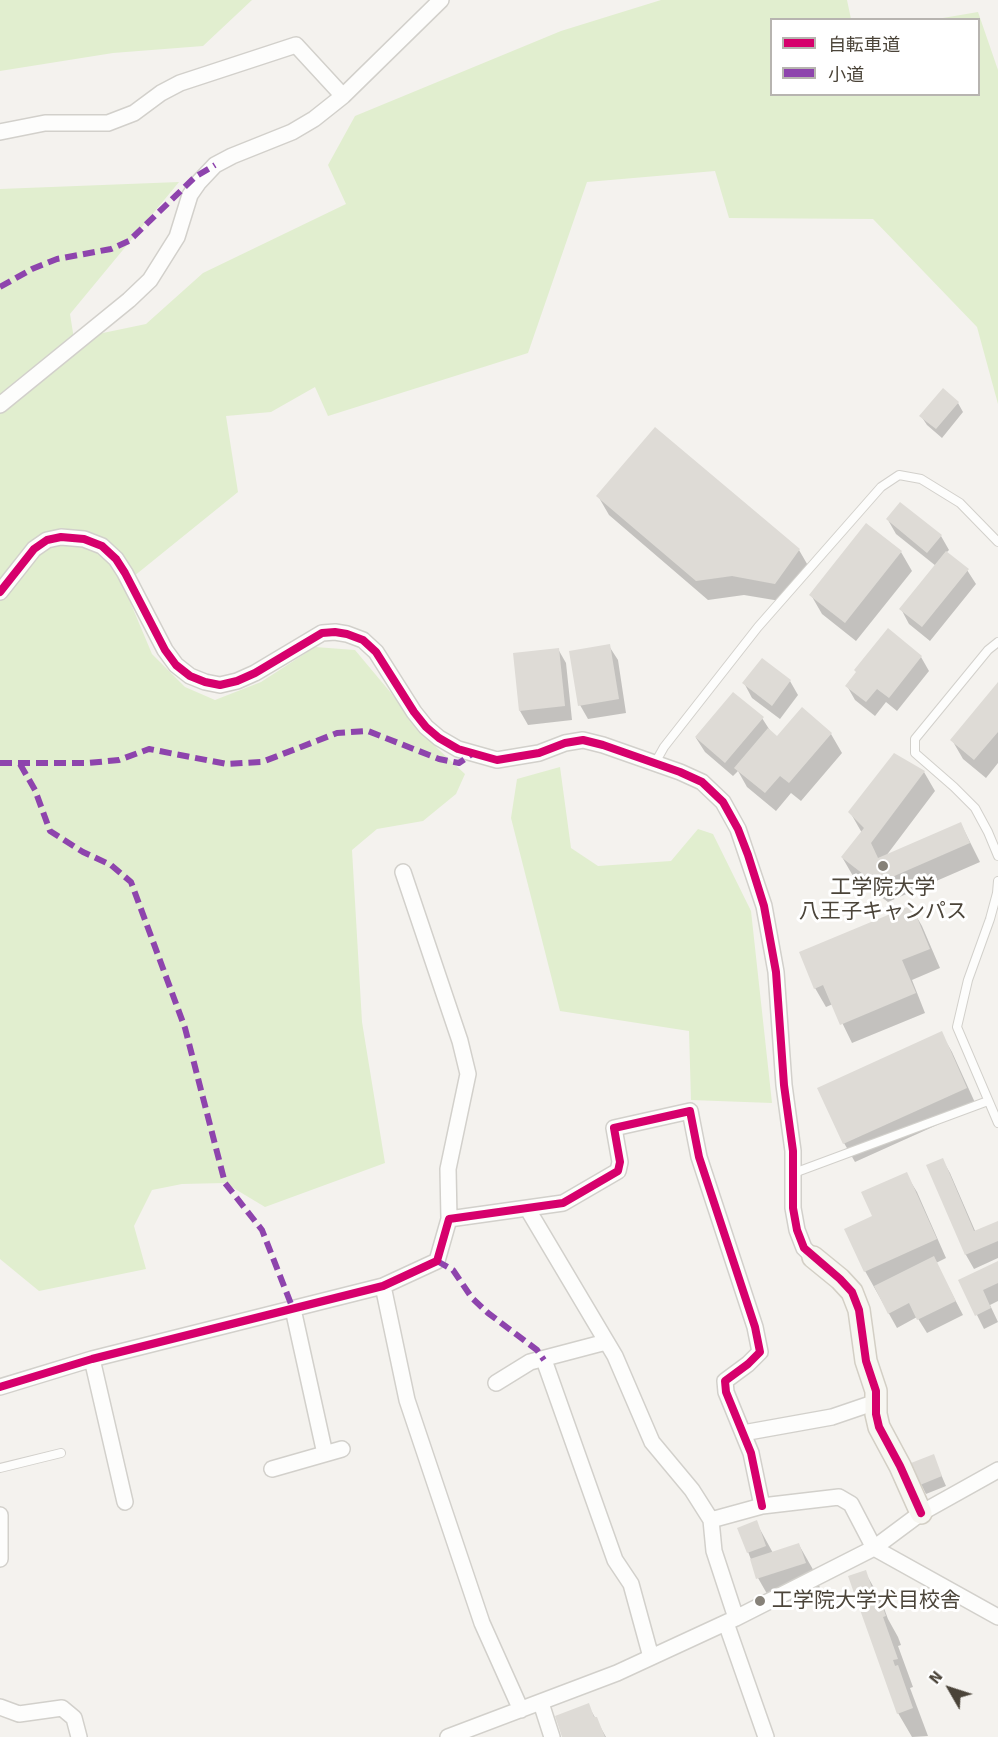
<!DOCTYPE html>
<html>
<head>
<meta charset="utf-8">
<style>
	body { margin:0 }
	#map { position:relative; width:998px; height:1737px; overflow:hidden; background:#f4f2ee; font-family:Signika,"Noto Sans JP",sans-serif }
	canvas { display:block }
	.legend { position:absolute; left:770px; top:18px; width:210px; height:78px; box-sizing:border-box; background:#fff; border:2px solid #b7b4b0; margin:0; padding:8px 10px; list-style:none; font-size:18px; color:#4b4439 }
	.legend li { display:flex; align-items:center; gap:12px; height:30px }
	.legend b { width:30px; border:2px solid #b7b4b0 }
	.north { position:absolute; left:920px; top:1659px; width:60px; height:60px; -webkit-text-stroke:4px #fff; paint-order:stroke; rotate:309deg; font-size:16px; font-weight:700; line-height:24px; text-align:center; color:#4b4439 }
	.north::after { content:''; display:block; margin:auto; width:21px; height:27px; background:#4b4439; clip-path:polygon(50% 0,100% 100%,50% 72%,0 100%) }
</style>
</head>
<body>
<div id="map">
<canvas width="998" height="1737"></canvas>
<ul class="legend">
<li><b style="height:8px;background:#d6006c"></b>自転車道</li>
<li><b style="height:8px;background:#8e44ad"></b>小道</li>
</ul>
<div class="north">N</div>
</div>
<script>
const c = document.querySelector('canvas').getContext('2d');
c.lineJoin = 'round';
function fill(path, color) { c.fillStyle = color; c.fill(path, 'evenodd'); }
const poly = rows => new Path2D(rows.map(r => 'M' + r).join(''));
function stroke(path, color, width, dash) { c.strokeStyle = color; c.lineWidth = width; c.lineCap = dash ? 'butt' : 'round'; c.setLineDash(dash || []); c.stroke(path); }
function write(font, color, halo, rows, align = 'center') {
  c.font = font + ' Signika,"Noto Sans JP",sans-serif'; c.lineWidth = 6; c.setLineDash([]); c.textBaseline = 'middle'; c.strokeStyle = halo; c.fillStyle = color; for (const [text, x, y, turn = 0] of rows) {
    c.save(); c.translate(x, y); c.rotate((+turn || 0) * Math.PI / 180); c.textAlign = isNaN(turn) ? turn : align; if (halo) c.strokeText(text, 0, 0); c.fillText(text, 0, 0); c.restore();
  }
}
const green = poly([
	[0,0,252,0,203,46,113,53,0,71],
	[661,0,847,0,851,19,772,20,772,94,978,94,978,20,937,19,978,12,998,70,998,404,977,327,873,219,729,218,715,171,587,182,528,353,328,416,315,387,271,412,226,416,238,492,123,585,152,654,185,687,215,700,261,682,315,647,355,650,437,748,465,774,456,794,423,821,377,829,352,850,362,1022,385,1163,265,1207,225,1183,182,1184,152,1190,134,1226,146,1269,39,1291,0,1259,0,189,179,182,70,314,74,339,146,324,203,273,346,204,328,165,355,116,561,31],
	[560,767,571,848,598,866,671,861,698,829,713,834,751,911,772,1103,691,1100,689,1031,560,1011,511,818,517,779]
]);
const shadow = poly([
	[958,403,963,412,942,438,927,425,921,416],
	[598,496,799,550,810,569,786,602,744,595,708,600,609,515],
	[888,520,941,536,949,550,946,553,967,570,976,584,930,641,909,624,901,609,936,566,896,534],
	[901,552,912,571,856,641,822,614,811,595],
	[609,646,618,660,626,713,588,719,580,705],
	[558,649,566,663,572,720,528,725,520,711],
	[921,657,929,671,897,711,886,702,875,716,855,700,847,686],
	[790,681,798,695,780,719,752,698,744,683],
	[998,684,998,763,986,778,963,759,952,740],
	[762,718,771,732,778,738,831,734,842,753,801,801,791,793,776,811,747,787,738,771,733,776,705,752,696,738],
	[924,772,935,791,886,856,961,824,980,862,888,902,853,876,842,857,862,833,850,812],
	[911,907,922,926,940,968,912,980,925,1013,852,1043,833,1004,826,1007,815,988],
	[941,1033,952,1052,977,1107,855,1162,844,1143],
	[942,1159,950,1173,976,1233,998,1223,998,1258,974,1269,966,1255,928,1166],
	[906,1174,917,1192,946,1258,936,1263,963,1315,927,1333,917,1317,897,1328,865,1271,874,1217],
	[998,1263,998,1301,990,1305,998,1322,984,1329,960,1281],
	[933,1456,946,1486,926,1494,921,1484],
	[756,1522,773,1553,799,1545,815,1573,821,1591,774,1606,758,1578,739,1528],
	[865,1572,881,1600,888,1619,898,1637,901,1645,898,1646,913,1687,910,1688,928,1736,912,1737,898,1713],
	[588,1705,606,1737,564,1737]
]);
const building = poly([
	[943,388,959,402,936,429,919,416],
	[655,427,800,549,775,584,732,576,696,581,596,496],
	[900,502,942,535,927,553,886,519],
	[866,523,902,551,845,623,809,595],
	[946,551,969,569,922,627,899,609],
	[888,628,922,656,889,698,877,689,866,702,845,686,856,672,854,670],
	[610,644,619,699,578,706,569,651],
	[559,648,565,706,519,711,513,653],
	[762,658,791,680,772,706,742,683],
	[998,682,998,732,974,760,950,740],
	[733,692,764,717,725,763,695,737],
	[802,707,832,733,789,783,780,776,765,793,734,768,768,728,777,736],
	[894,753,925,771,871,843,878,858,961,822,970,843,876,884,841,857,864,828,848,812],
	[912,905,930,949,902,960,916,993,840,1025,823,985,814,989,799,952],
	[942,1031,967,1088,843,1144,817,1088],
	[943,1158,974,1231,998,1221,998,1241,965,1255,926,1165],
	[907,1172,937,1239,864,1272,844,1229,872,1216,861,1192],
	[934,1256,956,1301,917,1320,909,1303,888,1314,874,1286],
	[998,1261,998,1283,983,1290,991,1308,975,1316,958,1280],
	[934,1454,942,1476,920,1485,911,1463],
	[757,1520,766,1546,747,1553,737,1528],
	[799,1543,806,1563,756,1579,750,1559],
	[866,1570,879,1609,883,1608,886,1616,883,1617,898,1659,893,1660,895,1666,898,1665,913,1708,897,1714,848,1576],
	[589,1703,594,1717,597,1717,605,1737,562,1737,555,1716]
]);
const lane = poly([
	[998,642,988,650,915,739,915,753,954,787,975,808,988,832,998,856],
	[655,763,664,747,758,627,881,487,899,475,921,479,960,503,998,542],
	[998,881,997,893,990,919,968,980,957,1027,998,1123],
	[794,1173,988,1101],
	[0,1468,61,1453]
]);
const street = poly([
	[0,132,45,123,108,123,134,113,161,93,180,83,296,45,343,96],
	[0,405,129,300,150,280,177,237,190,195,199,182,215,165,232,156,292,132,314,119,343,96,441,0],
	[0,592,34,549,47,540,61,537,84,539,102,546,116,559,125,573,165,650,176,665,190,676,205,682,220,685,237,681,255,673,322,633,335,632,347,634,363,640,376,652,414,712,426,727,439,738,458,749,497,760,539,753,565,743,583,740,603,745,680,772,702,782,723,802,738,829,764,906,776,972,784,1085,793,1151,793,1208,797,1230,804,1248,813,1257],
	[403,872,460,1041,468,1074,448,1169,449,1219],
	[527,1208,615,1356,652,1442,692,1490,711,1520],
	[383,1286,407,1400,482,1623,521,1710],
	[293,1309,325,1454],
	[92,1359,125,1502],
	[544,1360,615,1560,631,1584,651,1657],
	[496,1383,530,1362,606,1342],
	[0,1387,92,1359,383,1286,437,1261,449,1219,563,1203,618,1171,620,1162,614,1128,690,1111,699,1157,755,1327,760,1352,748,1364,725,1381,726,1392,751,1453,762,1506],
	[743,1433,832,1417,876,1402],
	[272,1469,342,1449],
	[0,1515,0,1559],
	[736,1618,714,1551,711,1520,762,1506,839,1497,851,1504,874,1548,998,1617],
	[726,1623,766,1737],
	[541,1703,552,1737],
	[0,1707,19,1714,62,1708,74,1718,79,1737],
	[448,1737,617,1673,736,1618,874,1548,921,1513,998,1470]
]);
const secondary = poly([
	[813,1257,840,1279,852,1292,859,1310,866,1361,876,1391,876,1414,879,1427,900,1466,921,1513]
]);
const quiet = poly([
	[0,287,32,269,57,259,111,249,129,241,195,177,215,165],
	[0,763,88,763,119,760,149,749,227,764,262,762,337,733,368,731,439,759,459,763,472,754],
	[20,764,35,790,50,831,83,852,111,865,131,882,185,1028,225,1183,262,1230,293,1309],
	[437,1261,453,1270,472,1298,488,1313,537,1350,544,1360]
]);
const cycleway = poly([
	[0,592,34,549,47,540,61,537,84,539,102,546,116,559,125,573,165,650,176,665,190,676,205,682,220,685,237,681,255,673,322,633,335,632,347,634,363,640,376,652,414,712,426,727,439,738,458,749,497,760,539,753,565,743,583,740,603,745,680,772,702,782,723,802,738,829,748,855,764,906,776,972,784,1085,793,1151,793,1208,797,1230,804,1248,840,1279,852,1292,859,1310,866,1361,876,1391,876,1414,879,1427,900,1466,921,1513],
	[0,1387,92,1359,383,1286,437,1261,449,1219,563,1203,618,1171,620,1162,614,1128,690,1111,699,1157,755,1327,760,1352,748,1364,725,1381,726,1392,751,1453,762,1506]
]);
const markers = [
	[883,866,6,"#868178"],
	[760,1601,6,"#868178"]
];
const poiNames = [
	["工学院大学",883,888],
	["八王子キャンパス",883,912],
	["工学院大学犬目校舎",772,1601,"left"]
];
fill(green, '#e1eecf');
fill(shadow, '#0003');
fill(building, '#dedbd6');
stroke(lane, '#d2d0cb', 10);
stroke(street, '#d2d0cb', 18);
stroke(secondary, '#d3cfc5', 24);
stroke(lane, '#fdfdfc', 8);
stroke(street, '#fdfdfc', 15);
stroke(secondary, '#f7f6f1', 21);
stroke(quiet, '#8e44ad', 6, [12, 6]);
stroke(cycleway, '#d6006c', 8);
for (const [x, y, r, color] of markers) { const dot = new Path2D(); dot.arc(x, y, r, 0, 2 * Math.PI); c.fillStyle = color; c.fill(dot); stroke(dot, '#fff', 2); }
write('21px', '#4b4439', '#fff', poiNames);
</script>
</body>
</html>
